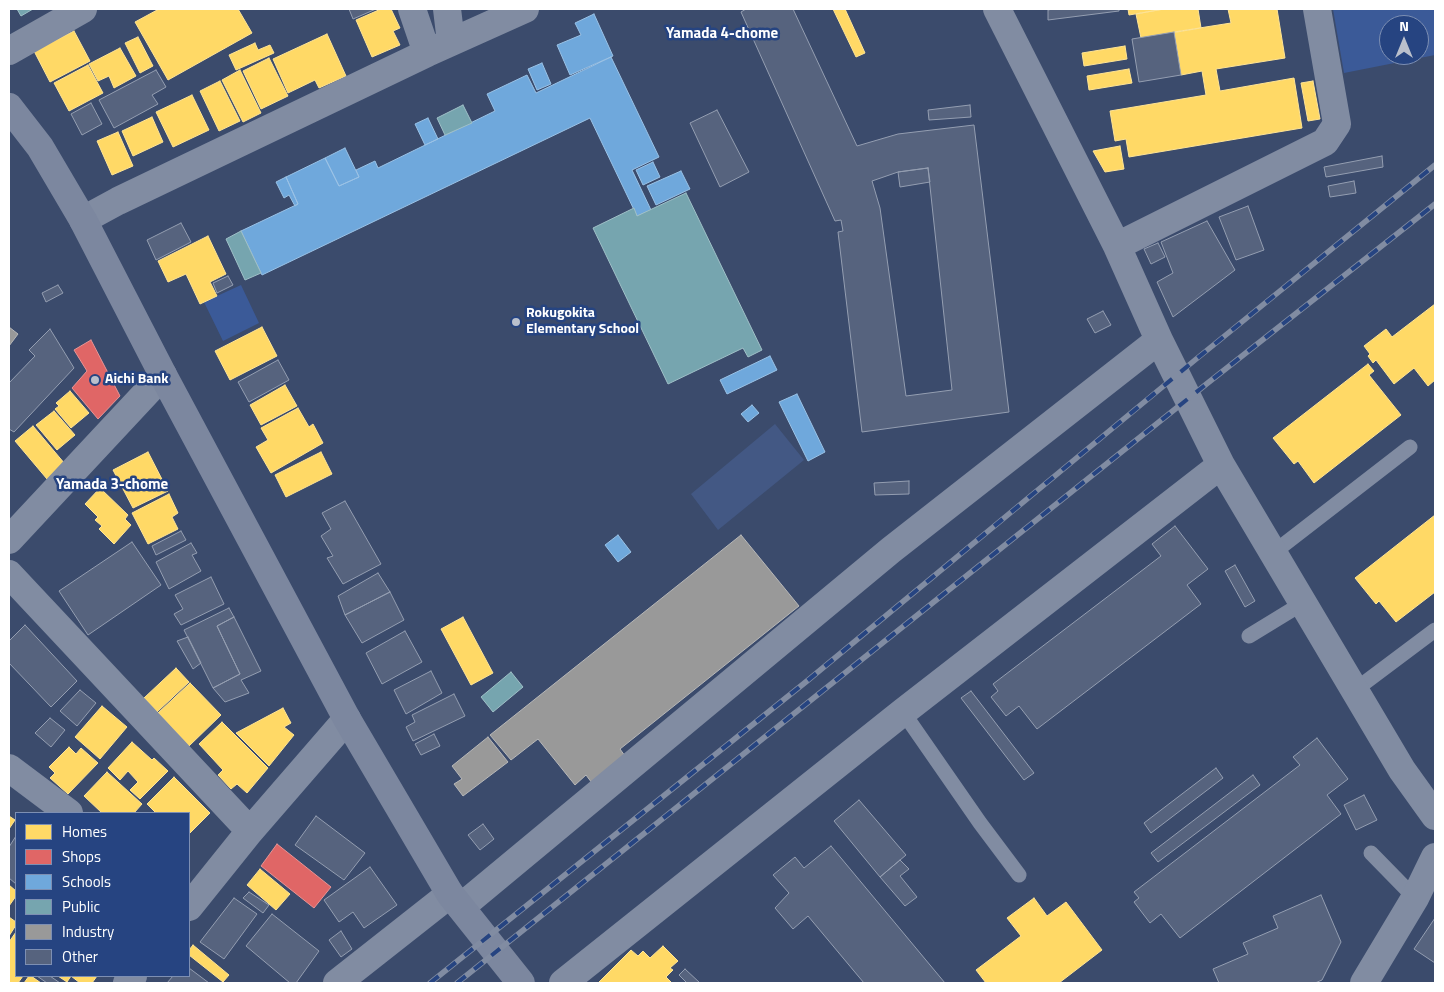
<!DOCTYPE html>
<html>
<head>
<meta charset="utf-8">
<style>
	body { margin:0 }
	#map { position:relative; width:1444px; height:992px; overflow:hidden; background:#3b4b6c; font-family:"Titillium Web",sans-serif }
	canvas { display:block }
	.frame { position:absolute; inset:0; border:10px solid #fff; pointer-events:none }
	.legend { position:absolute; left:15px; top:812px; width:175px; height:165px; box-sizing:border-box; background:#264481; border:1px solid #7d8fb3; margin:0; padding:6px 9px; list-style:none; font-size:15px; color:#fff }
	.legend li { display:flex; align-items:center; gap:10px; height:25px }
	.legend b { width:25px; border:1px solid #7d8fb3 }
	.north { position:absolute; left:1379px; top:15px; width:50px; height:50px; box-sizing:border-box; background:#264481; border:1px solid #7d8fb3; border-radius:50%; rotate:0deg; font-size:14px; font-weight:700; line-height:20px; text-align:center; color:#fff }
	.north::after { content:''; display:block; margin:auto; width:18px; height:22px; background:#bac0cc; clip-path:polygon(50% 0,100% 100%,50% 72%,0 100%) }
</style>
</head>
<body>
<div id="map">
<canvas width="1444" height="992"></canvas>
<div class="frame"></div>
<ul class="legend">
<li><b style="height:14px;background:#ffd966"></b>Homes</li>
<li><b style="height:14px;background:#e06666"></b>Shops</li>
<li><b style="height:14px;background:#6fa8dc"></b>Schools</li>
<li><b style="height:14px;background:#76a5af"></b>Public</li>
<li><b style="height:14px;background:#999"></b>Industry</li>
<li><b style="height:14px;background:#56637e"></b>Other</li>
</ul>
<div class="north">N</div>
</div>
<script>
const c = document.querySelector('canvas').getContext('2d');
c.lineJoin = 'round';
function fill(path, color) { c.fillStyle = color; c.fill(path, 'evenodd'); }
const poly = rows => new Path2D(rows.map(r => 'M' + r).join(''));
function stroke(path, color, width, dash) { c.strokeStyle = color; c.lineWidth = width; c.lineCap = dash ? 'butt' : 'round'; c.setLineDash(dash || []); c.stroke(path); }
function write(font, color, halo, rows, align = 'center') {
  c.font = font + ' "Titillium Web",sans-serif'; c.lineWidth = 5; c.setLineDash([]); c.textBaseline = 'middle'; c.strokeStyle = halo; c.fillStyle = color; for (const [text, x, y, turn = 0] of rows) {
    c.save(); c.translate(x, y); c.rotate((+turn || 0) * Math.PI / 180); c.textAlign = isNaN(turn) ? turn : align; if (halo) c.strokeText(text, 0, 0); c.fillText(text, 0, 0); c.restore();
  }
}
const green = poly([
	[1333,9,1435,9,1435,55,1344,73],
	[1389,25,1419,25,1419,55,1389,55],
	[241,285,259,323,223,341,204,302]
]);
const water = poly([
	[775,424,804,460,718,530,691,494]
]);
const homes = poly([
	[159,9,238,9,252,33,168,80,135,22,159,9],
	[381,9,391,9,400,28,393,31,400,45,372,57,356,20,381,9],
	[833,9,845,9,865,53,856,57,833,9],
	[1128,9,1164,9,1129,15,1128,9],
	[1164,9,1198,9,1201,28,1141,38,1136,14,1164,9],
	[1228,9,1277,9,1285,58,1216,69,1220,91,1294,78,1302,128,1129,157,1126,139,1115,141,1110,111,1206,95,1202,71,1181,75,1174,32,1231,23,1228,9],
	[74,31,90,61,50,82,34,51,74,31],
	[327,34,346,76,319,88,315,80,288,93,273,59,327,34],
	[138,37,153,66,140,73,125,43,138,37],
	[255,43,258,50,270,45,274,53,236,70,229,55,255,43],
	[1125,46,1127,59,1084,66,1082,53,1125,46],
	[120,48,136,76,114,88,109,76,98,81,89,64,120,48],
	[269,58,288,96,261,109,243,71,269,58],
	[88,65,103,93,69,111,54,83,88,65],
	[1129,69,1132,83,1089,90,1087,76,1129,69],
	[240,70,261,113,243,122,222,80,240,70],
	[220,81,240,121,219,131,200,91,220,81],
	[1313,81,1320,119,1308,121,1301,83,1313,81],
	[192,95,209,130,173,147,156,112,192,95],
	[152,117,163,142,133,156,122,131,152,117],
	[118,132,133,166,112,175,97,141,118,132],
	[1120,146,1124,169,1105,172,1093,151,1120,146],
	[208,236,226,274,210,282,217,296,200,304,186,274,168,282,158,261,208,236],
	[1435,304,1435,380,1428,386,1414,368,1394,384,1376,360,1373,363,1368,356,1370,354,1364,346,1386,329,1392,337,1435,304],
	[262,327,277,356,230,380,215,351,262,327],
	[1368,364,1374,371,1369,375,1401,415,1314,483,1298,461,1294,464,1273,438,1368,364],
	[285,385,297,406,261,425,250,405,285,385],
	[70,391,89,413,71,428,55,409,59,406,56,403,70,391],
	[298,408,309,427,313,424,323,443,271,473,256,447,268,440,261,428,298,408],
	[54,411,75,435,57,450,36,425,54,411],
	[33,426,65,464,47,479,15,441,33,426],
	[148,452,168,491,133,508,113,470,148,452],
	[321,452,332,474,286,497,275,475,321,452],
	[100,488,128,515,125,519,131,525,114,544,99,529,102,526,95,520,98,517,85,504,100,488],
	[169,494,178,513,172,517,178,529,148,544,132,513,169,494],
	[1435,515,1435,592,1396,622,1379,601,1376,604,1355,578,1435,515],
	[463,617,493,673,471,685,441,629,463,617],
	[176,668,189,682,157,712,144,698,176,668],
	[190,683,221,715,189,746,158,713,190,683],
	[102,706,127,727,100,759,75,737,102,706],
	[283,708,291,723,284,727,294,735,269,766,236,733,283,708],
	[222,722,268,768,247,793,237,784,231,789,218,775,223,770,199,744,222,722],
	[132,742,152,760,154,758,168,771,140,799,130,790,138,782,128,771,120,780,108,768,132,742],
	[69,747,76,754,81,748,98,763,68,794,50,778,55,773,49,767,69,747],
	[107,772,142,804,134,813,102,813,84,796,107,772],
	[174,777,210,813,189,834,189,813,156,813,147,804,174,777],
	[9,816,15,820,9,829,9,816],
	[260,869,290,894,276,910,247,885,260,869],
	[9,885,16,891,16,896,9,906,9,885],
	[1034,898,1047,916,1066,902,1102,950,1059,983,986,983,976,970,1021,936,1007,918,1034,898],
	[9,917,16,922,16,925,9,936,9,917],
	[16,932,16,976,23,976,18,983,9,983,9,942,16,932],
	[193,945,229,975,223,982,189,955,189,950,193,945],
	[663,946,678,961,670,968,673,970,666,977,672,983,598,983,631,950,638,956,643,951,650,958,663,946],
	[29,976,31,976,41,983,24,983,29,976],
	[58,976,97,976,92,983,80,983,71,976,67,982,58,976]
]);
const shops = poly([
	[91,340,120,396,98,419,72,388,87,371,74,350,91,340],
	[277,844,331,887,314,908,261,866,277,844]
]);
const schools = poly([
	[594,14,613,56,570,75,557,45,581,35,575,23,594,14],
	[611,57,659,157,632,170,651,210,637,216,590,118,262,275,241,231,298,204,286,177,325,158,339,186,359,177,356,170,375,161,378,168,495,111,487,94,527,75,536,93,611,57],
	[542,63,551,84,537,90,528,69,542,63],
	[428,118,438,139,425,145,415,124,428,118],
	[345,148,359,177,339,186,325,158,345,148],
	[653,162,660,177,643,185,636,170,653,162],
	[681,171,690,189,656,205,647,186,681,171],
	[286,177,298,204,295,206,289,195,284,198,276,182,286,177],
	[770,356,777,370,727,394,720,380,770,356],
	[797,394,825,452,808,461,779,402,797,394],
	[752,405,759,413,748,422,741,414,752,405],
	[618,535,631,552,618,562,605,545,618,535]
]);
const public = poly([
	[17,9,33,9,21,16,17,9],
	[463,105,472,123,445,135,437,118,463,105],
	[686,193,762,350,748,357,743,348,668,384,593,228,634,208,637,216,686,193],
	[241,231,261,273,245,280,226,239,241,231],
	[511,672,523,687,493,712,481,697,511,672]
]);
const industry = poly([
	[9,327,18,334,9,346,9,327],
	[741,535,799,606,620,749,625,756,592,783,586,775,575,785,538,739,511,760,490,735,741,535],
	[488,737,508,762,463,796,454,784,462,779,452,766,488,737]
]);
const building = poly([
	[349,9,376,9,353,19,349,9],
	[746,9,793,9,857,146,898,134,974,125,1009,412,862,432,838,232,843,231,841,220,835,221,741,12,746,9],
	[928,168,952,390,906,396,880,208,872,181,898,172,928,168],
	[1053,9,1119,9,1119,11,1048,20,1048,10,1053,9],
	[1174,32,1181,75,1139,82,1132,39,1174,32],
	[156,70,166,87,152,95,158,104,114,128,99,100,156,70],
	[91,103,102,124,82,135,71,114,91,103],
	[970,105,971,117,929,120,928,110,970,105],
	[717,110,749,172,720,187,690,123,717,110],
	[1382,156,1383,167,1326,177,1324,167,1382,156],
	[928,168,930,182,900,187,898,172,928,168],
	[1354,181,1356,193,1330,197,1328,186,1354,181],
	[1248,206,1264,250,1236,260,1219,217,1248,206],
	[1207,221,1235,270,1173,317,1157,282,1173,273,1161,242,1207,221],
	[181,223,191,242,156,260,147,240,181,223],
	[1158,243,1165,257,1151,264,1144,249,1158,243],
	[228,276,233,285,217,293,213,283,228,276],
	[58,285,63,293,46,302,42,293,58,285],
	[1103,311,1111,325,1095,333,1087,319,1103,311],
	[50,329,74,368,14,432,9,429,9,383,35,356,29,350,50,329],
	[278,360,289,380,249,402,238,382,278,360],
	[909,481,909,494,875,495,874,483,909,481],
	[345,501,381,564,343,584,327,558,333,556,321,536,331,529,322,513,345,501],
	[1175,526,1208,569,1187,585,1201,604,1037,729,1019,706,1006,716,991,697,998,691,993,684,1161,556,1152,544,1175,526],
	[181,531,186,540,156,555,152,546,181,531],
	[132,542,161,585,88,635,59,591,132,542],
	[191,543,197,553,192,555,201,571,169,589,156,562,191,543],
	[1235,565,1255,601,1245,607,1225,571,1235,565],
	[378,573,390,592,345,615,338,596,378,573],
	[211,577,224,604,181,625,174,614,183,609,175,595,211,577],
	[390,592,404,620,362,643,345,615,390,592],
	[229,608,234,617,217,626,240,674,213,688,184,630,229,608],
	[234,617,261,671,241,680,249,693,225,702,213,688,240,674,217,626,234,617],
	[25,625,77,681,51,707,9,663,9,641,25,625],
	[405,631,422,662,382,684,366,653,405,631],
	[188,637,201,663,193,669,177,641,188,637],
	[431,671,442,693,406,714,394,690,431,671],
	[80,690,96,703,77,726,60,711,80,690],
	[971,691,1034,773,1024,780,961,698,971,691],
	[454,694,465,716,413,741,406,727,415,722,412,715,454,694],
	[50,718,65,730,51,747,35,733,50,718],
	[434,734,440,746,421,755,415,744,434,734],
	[1317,738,1348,779,1327,795,1341,814,1180,938,1161,914,1150,923,1134,902,1139,898,1134,892,1300,765,1293,757,1317,738],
	[1216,768,1223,778,1151,833,1144,823,1216,768],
	[1253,775,1260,785,1158,862,1151,853,1253,775],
	[1364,795,1377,820,1356,830,1344,805,1364,795],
	[859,800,906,855,880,877,834,821,859,800],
	[316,816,365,853,344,880,295,845,316,816],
	[483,824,494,839,480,850,468,835,483,824],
	[16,836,16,884,9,878,9,847,16,836],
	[831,846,945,983,864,983,808,916,793,929,775,908,789,893,773,875,795,857,804,868,831,846],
	[900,860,909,869,900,876,917,897,905,906,880,877,900,860],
	[370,867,397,905,364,928,353,912,339,922,324,900,370,867],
	[249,892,269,905,263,913,243,898,249,892],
	[1321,895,1341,942,1322,980,1315,983,1219,983,1213,969,1248,954,1243,943,1278,928,1273,916,1321,895],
	[234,898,257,914,224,959,200,942,234,898],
	[272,914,319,951,296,983,290,983,246,946,272,914],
	[1435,918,1435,963,1414,949,1435,918],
	[341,931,352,949,341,957,329,940,341,931],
	[189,968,209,983,167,983,173,976,189,976,189,968],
	[685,969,700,983,687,983,679,975,685,969],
	[37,976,50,976,60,983,47,983,37,976]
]);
const lane = poly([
	[1273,553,1410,447],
	[1249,636,1303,603],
	[1355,690,1435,630],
	[903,712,980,823,1019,875],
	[1371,853,1415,898]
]);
const street = poly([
	[412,9,427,53],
	[447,9,451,42],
	[997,9,1117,246,1159,340,1221,465,1402,770,1435,816],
	[9,51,83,9],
	[83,220,118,201,427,53,525,9],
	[1117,246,1325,142,1337,124,1317,9],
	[9,540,163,375],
	[9,574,250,831],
	[9,768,69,813],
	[189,907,250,831,347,719],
	[461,907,891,550,1159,340],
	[127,983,133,976],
	[337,983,450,894],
	[563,983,903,712,1221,465],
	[1364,983,1415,898,1435,857]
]);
const secondary = poly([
	[9,107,40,147,83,220,163,375,347,719,450,894,521,983]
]);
const rail = poly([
	[430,983,807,681,1195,360,1435,165],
	[457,983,1209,382,1435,204]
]);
const markers = [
	[516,322,5,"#bac0cc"],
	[95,380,5,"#bac0cc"]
];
const poiNames = [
	["Rokugokita",526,314],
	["Elementary School",526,330],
	["Aichi Bank",105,380]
];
const neighbourhoodNames = [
	["Yamada 4-chome",722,34],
	["Yamada 3-chome",112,485]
];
fill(green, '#3b5a98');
fill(water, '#435884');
fill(homes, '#ffd966');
stroke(homes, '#ffe494', 1);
fill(shops, '#e06666');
stroke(shops, '#e99494', 1);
fill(schools, '#6fa8dc');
stroke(schools, '#9ac2e6', 1);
fill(public, '#76a5af');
stroke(public, '#9fc0c7', 1);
fill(industry, '#999');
stroke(industry, '#b8b8b8', 1);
fill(building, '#56637e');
stroke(building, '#949eb1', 1);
stroke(lane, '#818ca2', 15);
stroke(street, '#818ca2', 28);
stroke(secondary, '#7c879f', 28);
stroke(rail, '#818ca2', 5.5);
stroke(rail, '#264481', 4, [11]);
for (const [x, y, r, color] of markers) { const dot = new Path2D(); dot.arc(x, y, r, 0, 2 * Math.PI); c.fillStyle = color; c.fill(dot); stroke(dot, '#264481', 2); }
write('bold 14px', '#fff', '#264481', poiNames, 'left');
write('bold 15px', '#fff', '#264481', neighbourhoodNames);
</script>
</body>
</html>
